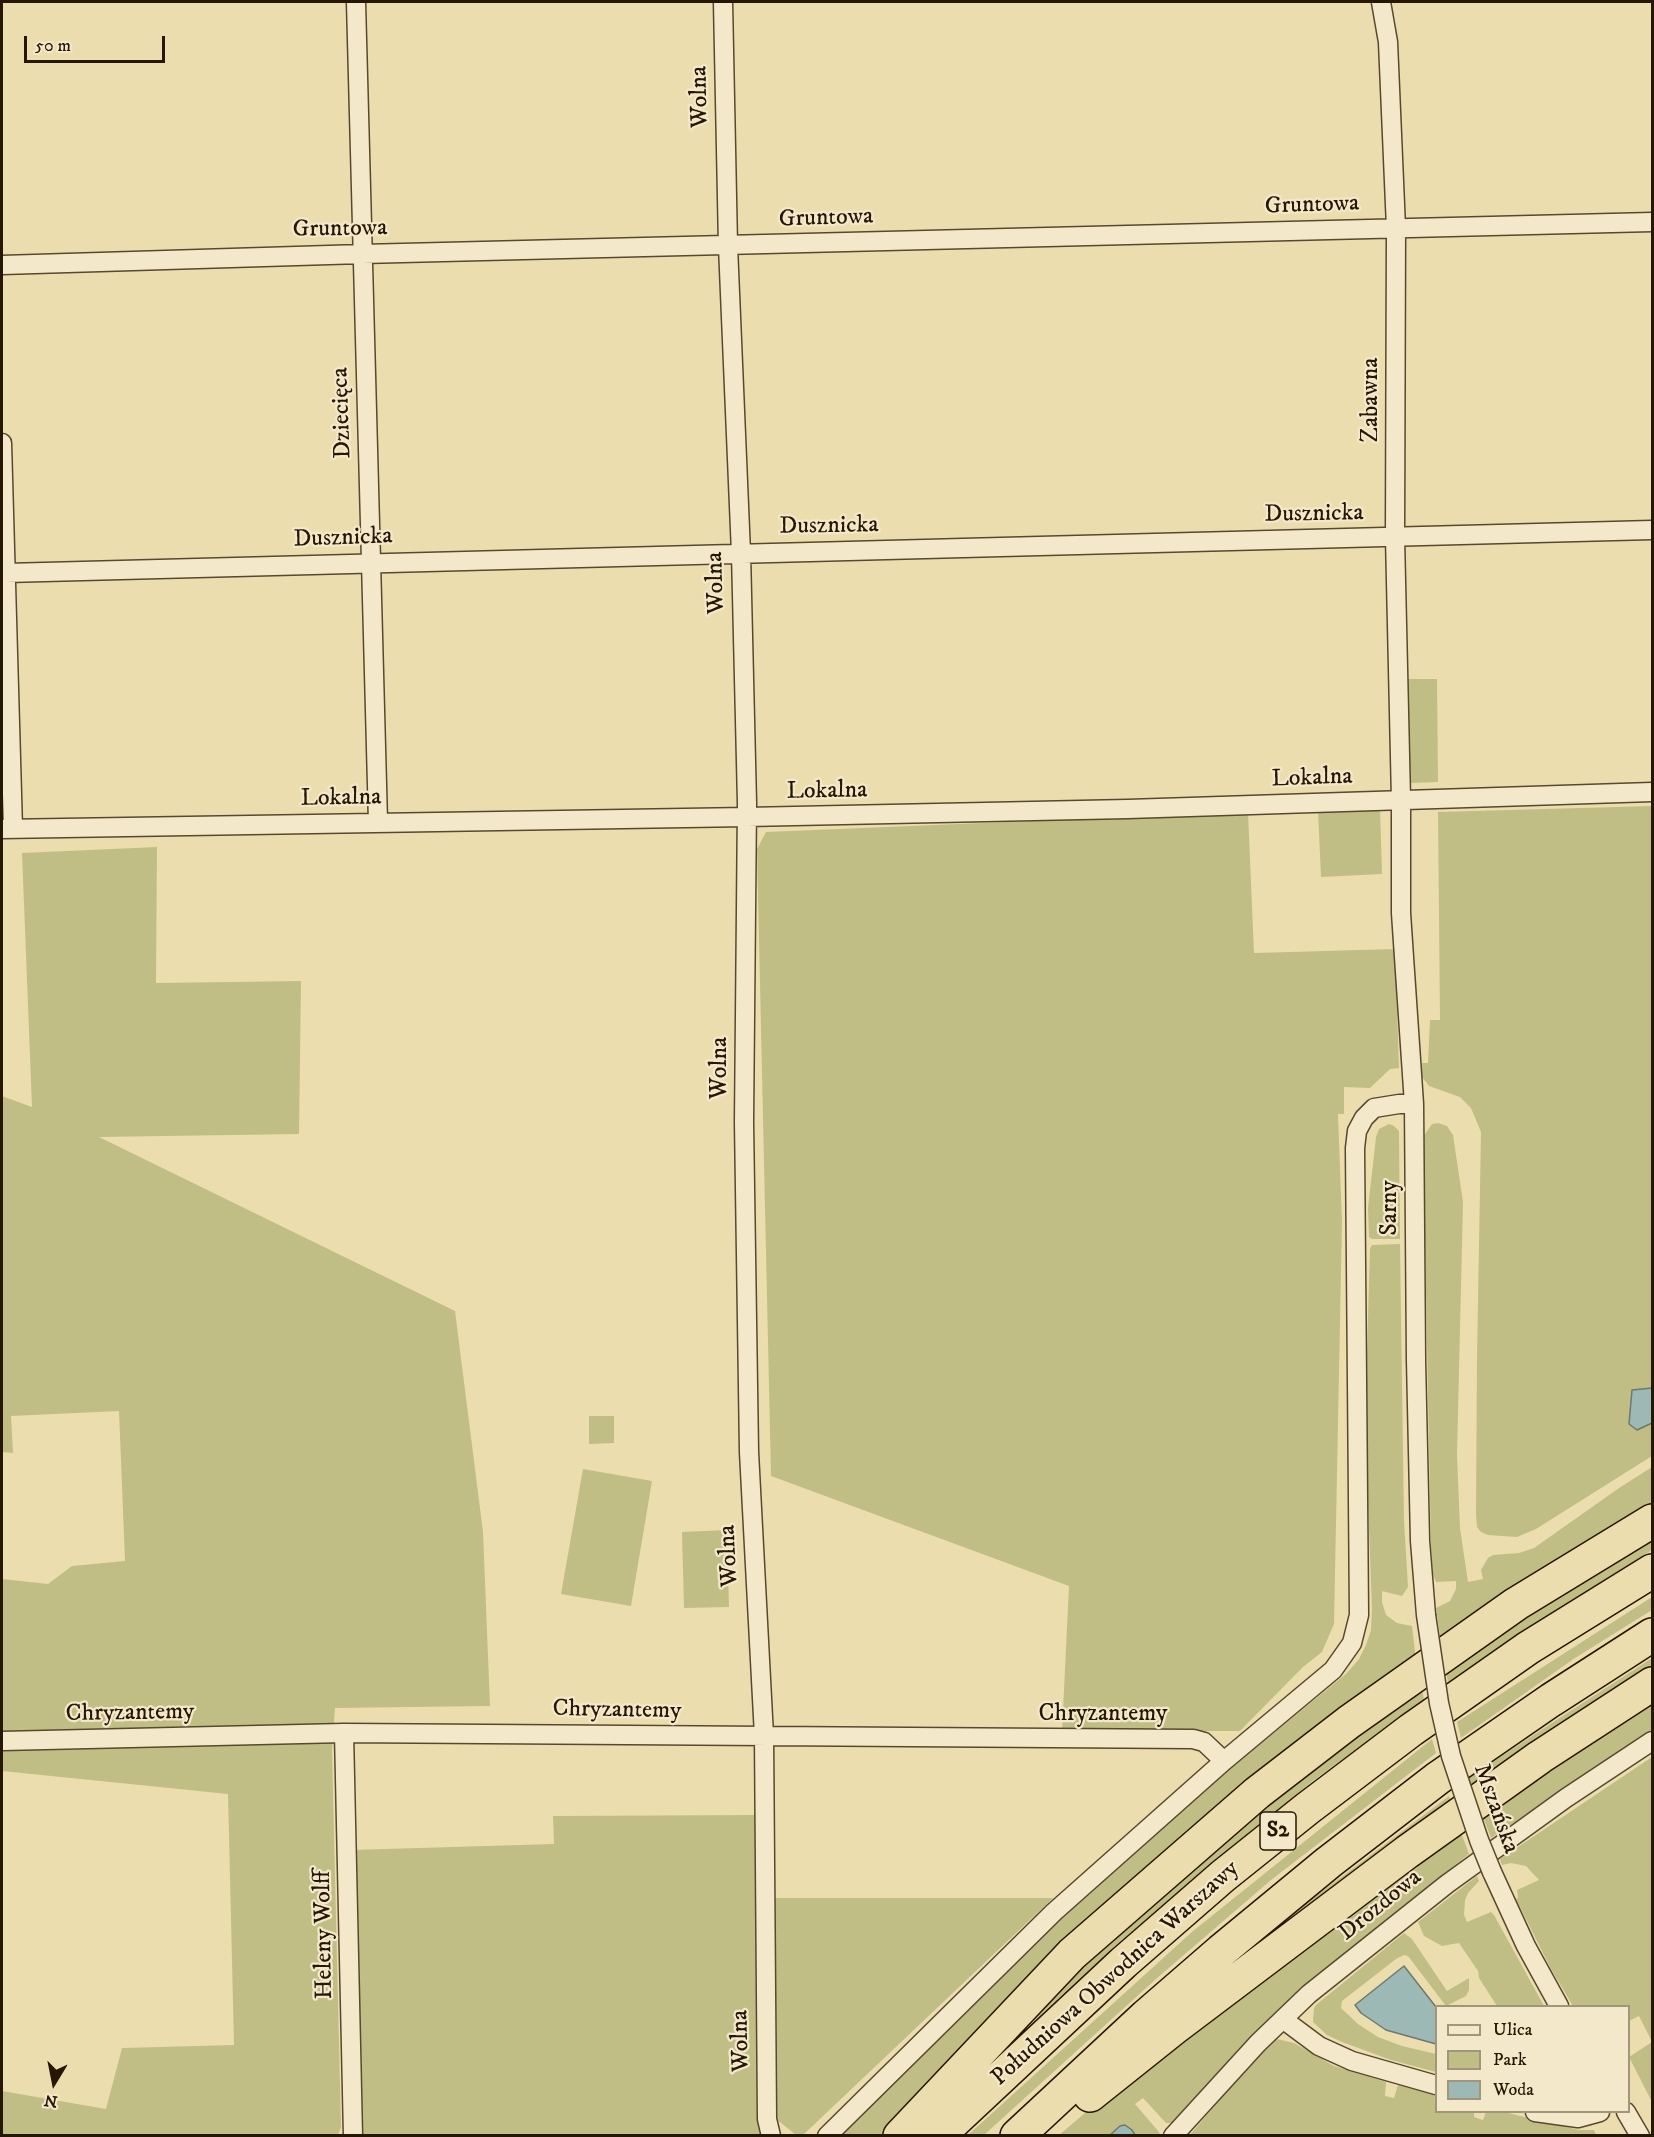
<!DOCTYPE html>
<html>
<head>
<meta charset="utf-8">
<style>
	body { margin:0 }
	#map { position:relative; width:1654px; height:2137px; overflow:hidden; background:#ecddae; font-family:"IM FELL DW Pica",serif }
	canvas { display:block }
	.frame { position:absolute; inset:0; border:3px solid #261604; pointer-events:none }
	.legend { position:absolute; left:1435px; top:2005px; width:195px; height:108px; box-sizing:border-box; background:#f3e9ca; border:2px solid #a1957b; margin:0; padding:8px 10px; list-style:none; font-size:18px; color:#261604 }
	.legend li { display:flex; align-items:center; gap:12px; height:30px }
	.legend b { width:30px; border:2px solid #a1957b }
	.north { position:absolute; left:24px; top:2053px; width:60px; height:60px; -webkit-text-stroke:4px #f3e9ca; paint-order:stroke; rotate:190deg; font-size:16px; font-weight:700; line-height:24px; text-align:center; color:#261604 }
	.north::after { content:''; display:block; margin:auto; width:21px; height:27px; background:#261604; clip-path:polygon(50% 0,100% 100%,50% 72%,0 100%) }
	.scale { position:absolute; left:24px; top:36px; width:141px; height:27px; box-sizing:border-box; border:3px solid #261604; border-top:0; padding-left:8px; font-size:18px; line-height:21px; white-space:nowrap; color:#261604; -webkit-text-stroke:4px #f3e9ca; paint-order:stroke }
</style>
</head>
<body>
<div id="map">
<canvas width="1654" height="2137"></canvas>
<div class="frame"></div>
<ul class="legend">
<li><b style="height:8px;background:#f3e9ca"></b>Ulica</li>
<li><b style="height:16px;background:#c0be85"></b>Park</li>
<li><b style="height:16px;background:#9db9b6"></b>Woda</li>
</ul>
<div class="north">N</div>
<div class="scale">50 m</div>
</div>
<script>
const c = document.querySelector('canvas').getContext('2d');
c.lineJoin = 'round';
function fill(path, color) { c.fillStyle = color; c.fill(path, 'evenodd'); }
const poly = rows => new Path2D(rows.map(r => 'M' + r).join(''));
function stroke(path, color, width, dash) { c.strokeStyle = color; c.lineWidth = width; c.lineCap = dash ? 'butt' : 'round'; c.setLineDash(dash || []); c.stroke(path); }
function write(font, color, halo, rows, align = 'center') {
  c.font = font + ' "IM FELL DW Pica",serif'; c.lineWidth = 4.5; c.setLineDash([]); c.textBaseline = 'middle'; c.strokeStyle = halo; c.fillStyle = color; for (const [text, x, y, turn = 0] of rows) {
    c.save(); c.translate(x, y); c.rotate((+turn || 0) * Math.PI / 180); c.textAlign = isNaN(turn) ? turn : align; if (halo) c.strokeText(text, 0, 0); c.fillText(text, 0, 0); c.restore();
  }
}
const green = poly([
	[1407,679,1437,679,1438,782,1410,783],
	[1652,806,1652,1388,1632,1390,1637,1430,1652,1423,1652,1456,1536,1529,1517,1537,1488,1535,1481,1532,1477,1527,1476,1514,1477,1357,1481,1132,1471,1108,1460,1097,1429,1086,1422,1077,1422,1063,1428,1063,1430,1020,1440,1020,1438,812],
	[1380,808,1382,874,1321,877,1318,810],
	[1248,812,1254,953,1395,949,1399,1068,1390,1069,1370,1088,1344,1087,1344,1114,1338,1114,1342,1222,1334,1624,1322,1652,1303,1667,1240,1731,1062,1731,1069,1586,771,1476,757,849,766,832],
	[157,847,156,983,301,981,299,1134,99,1137,455,1311,483,1532,490,1706,335,1708,332,1750,341,2127,338,2135,2,2135,2,2091,106,2109,122,2048,234,2045,228,1794,2,1771,2,1579,48,1584,72,1566,125,1561,119,1411,11,1416,13,1453,2,1452,2,1096,32,1107,22,853],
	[1438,1123,1447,1126,1453,1135,1463,1202,1457,1455,1460,1528,1468,1582,1483,1579,1481,1570,1488,1558,1493,1555,1519,1553,1534,1548,1619,1488,1652,1467,1652,1510,1441,1643,1436,1608,1450,1601,1456,1589,1456,1581,1436,1582,1433,1574,1431,1549,1423,1137,1432,1124],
	[1389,1124,1394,1126,1399,1131,1399,1135,1400,1239,1372,1239,1369,1237,1368,1208,1376,1137,1379,1129],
	[1400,1244,1404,1520,1408,1587,1402,1596,1382,1591,1382,1602,1386,1615,1397,1623,1412,1626,1416,1660,1125,1889,967,2041,880,2135,838,2136,1079,1902,1203,1791,1346,1674,1359,1659,1366,1645,1371,1630,1372,1609,1365,1421,1370,1249,1372,1245],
	[589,1416,614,1416,614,1443,589,1444],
	[583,1469,652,1481,631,1606,561,1594],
	[727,1530,729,1607,684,1608,682,1532],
	[1652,1535,1652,1550,1517,1635,1448,1682,1445,1666],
	[1652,1597,1652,1610,1575,1658,1461,1738,1457,1722],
	[1652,1658,1652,1671,1474,1790,1469,1778,1544,1728],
	[1421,1683,1424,1700,1314,1780,1117,1944,962,2087,1155,1894],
	[1652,1701,1652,1729,1491,1838,1482,1814],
	[1432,1739,1436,1753,1271,1880,1156,1979,984,2135,968,2135,1193,1931],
	[1652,1757,1652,2102,1629,2057,1652,2042,1639,2016,1629,2021,1628,2006,1573,2006,1551,1969,1516,1899,1518,1898,1517,1890,1539,1880,1526,1866,1511,1863,1502,1865,1500,1859],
	[1449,1796,1452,1806,1279,1932,1275,1927],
	[756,1815,762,2135,358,2135,351,1850,554,1844,553,1816],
	[1460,1830,1469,1854,1310,1982,1174,2123,1166,2123,1143,2098,1135,2104,1159,2132,1160,2135,1135,2135,1132,2130,1120,2126,1110,2135,1058,2136,1113,2089],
	[1477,1876,1479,1881,1468,1893,1465,1900,1464,1915,1467,1922,1491,1912,1494,1915,1544,2006,1497,2006,1479,1978,1478,1971,1459,1943,1442,1946,1424,1936,1418,1922],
	[772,1898,1053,1898,802,2136,796,2135,776,2119],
	[1404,1933,1412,1939,1447,1991,1469,1978,1469,1990,1466,1996,1446,2006,1408,1956,1404,1955,1396,1959,1342,2001,1341,2008,1358,2024,1378,2037,1402,2046,1436,2054,1436,2072,1391,2060,1342,2042,1327,2035,1313,2022,1314,2008,1316,2005],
	[1277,2039,1294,2043,1334,2066,1386,2082,1385,2096,1394,2098,1398,2085,1436,2094,1436,2112,1474,2112,1474,2117,1483,2120,1486,2112,1504,2112,1579,2130,1594,2130,1596,2135,1619,2135,1189,2136,1262,2050]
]);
const water = poly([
	[1652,1388,1652,1423,1637,1430,1629,1424,1632,1390,1652,1388],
	[1404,1966,1436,2007,1436,2044,1386,2030,1361,2013,1355,2005,1404,1966],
	[1125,2125,1132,2130,1135,2135,1110,2135,1120,2126,1125,2125]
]);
const minor = poly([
	[356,2,378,822],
	[723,2,728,246,741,553,747,803,744,1122,749,1452,764,1736,767,2119,771,2136],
	[1381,2,1388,42,1396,228,1395,537,1401,800,1401,913,1414,1104,1416,1360,1420,1541,1426,1615],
	[2,265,362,254,1652,222],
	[2,443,13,829],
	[6,573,1652,530],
	[2,829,747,817,1128,809,1652,792],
	[344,1733,353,2136],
	[2,1741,344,1733,1193,1739,1204,1742,1224,1761],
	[1492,1872,1526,1946,1559,2006],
	[1284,2020,1319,2046,1352,2061,1436,2085],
	[1535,2112,1578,2118,1600,2112],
	[1626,2112,1640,2136],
	[827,2136,1054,1912,1224,1761,1333,1670,1352,1643,1359,1615,1355,1148,1357,1131,1364,1118,1374,1108,1399,1104,1414,1104],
	[1173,2136,1258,2043,1309,1994,1447,1884,1566,1798,1652,1741]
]);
const motorway = poly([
	[1090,2095,1174,2028,1407,1852,1540,1757,1652,1684],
	[900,2136,1072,1954,1257,1793,1349,1722,1516,1604,1652,1521],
	[938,2136,1123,1963,1223,1876,1308,1808,1411,1730,1528,1648,1652,1571],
	[1017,2136,1146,2016,1221,1951,1329,1862,1438,1778,1551,1700,1652,1635]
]);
const minorBridge = poly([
	[1426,1615,1439,1703,1451,1756,1479,1840,1492,1872]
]);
const shields = [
	[1278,1831,36]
];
const shieldNames = [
	["S2",1278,1831]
];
const streetNames = [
	["Wolna",701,97,-91],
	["Gruntowa",1312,206,-2],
	["Gruntowa",826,219,-2],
	["Gruntowa",340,230,-1],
	["Zabawna",1372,400,-90],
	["Dziecięca",343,413,-92],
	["Dusznicka",1314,515,-1],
	["Dusznicka",829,527,-1],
	["Dusznicka",343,539,-2],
	["Wolna",717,583,-92],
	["Lokalna",1312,779,-2],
	["Lokalna",827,792,-1],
	["Lokalna",341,799,-1],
	["Wolna",721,1068,-90],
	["Sarny",1391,1208,-90],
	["Wolna",730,1556,-93],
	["Chryzantemy",617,1711,1],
	["Chryzantemy",130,1714,-1],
	["Chryzantemy",1103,1715],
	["Mszańska",1495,1809,70],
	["Drozdowa",1381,1906,-39],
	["Heleny Wolff",325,1935,-91],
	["Południowa Obwodnica Warszawy",1116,1974,-42],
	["Wolna",742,2041,-91]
];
fill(green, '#c0be85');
fill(water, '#9db9b6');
stroke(water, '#6d786f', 1.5);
stroke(minor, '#58482e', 21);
stroke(motorway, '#261604', 36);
stroke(minor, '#f3e9ca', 18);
stroke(motorway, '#ecddae', 33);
stroke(minorBridge, '#58482e', 21, []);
stroke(minorBridge, '#f3e9ca', 18);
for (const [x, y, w] of shields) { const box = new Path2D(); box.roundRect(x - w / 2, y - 19, w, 38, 4.5); c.fillStyle = '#f3e9ca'; c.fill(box); stroke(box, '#261604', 1.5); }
write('bold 22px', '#261604', null, shieldNames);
write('24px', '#261604', '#f3e9ca', streetNames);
</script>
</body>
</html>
